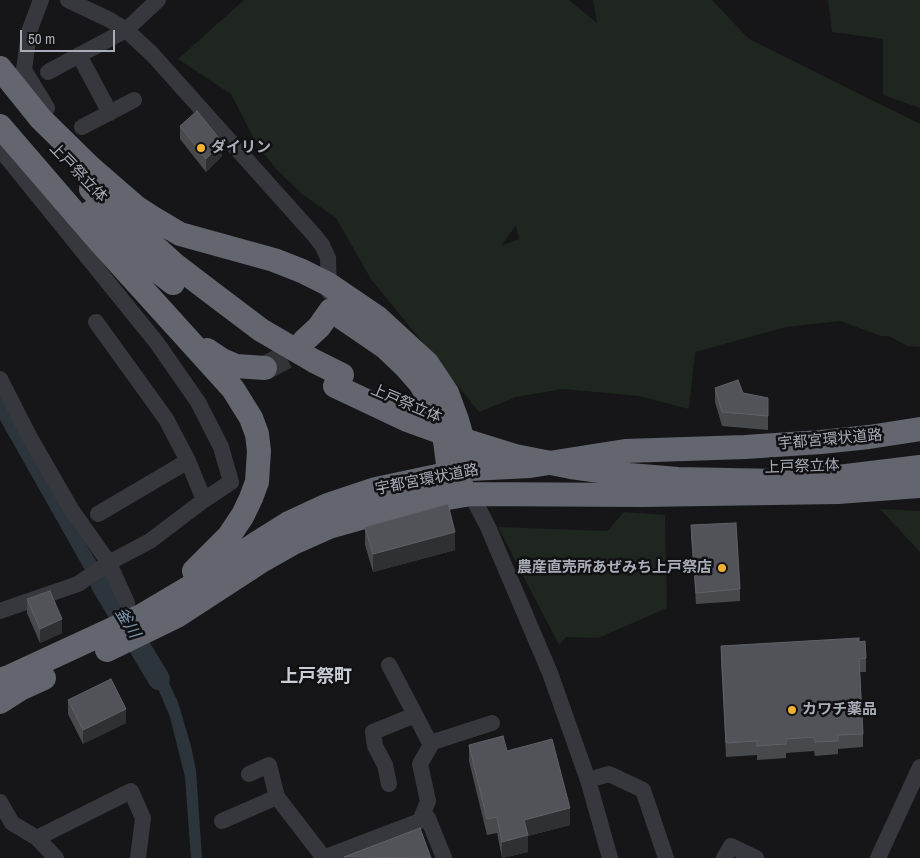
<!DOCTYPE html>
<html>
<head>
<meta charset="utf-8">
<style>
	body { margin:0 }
	#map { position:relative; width:920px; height:858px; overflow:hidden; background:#161618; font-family:"Archivo Narrow",sans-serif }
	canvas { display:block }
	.scale { position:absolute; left:20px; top:30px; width:95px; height:22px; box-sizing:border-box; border:2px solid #a8adb8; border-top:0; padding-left:6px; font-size:15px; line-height:18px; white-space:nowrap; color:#a8adb8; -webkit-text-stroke:4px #111113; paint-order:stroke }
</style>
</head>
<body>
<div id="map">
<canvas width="920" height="858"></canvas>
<div class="scale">50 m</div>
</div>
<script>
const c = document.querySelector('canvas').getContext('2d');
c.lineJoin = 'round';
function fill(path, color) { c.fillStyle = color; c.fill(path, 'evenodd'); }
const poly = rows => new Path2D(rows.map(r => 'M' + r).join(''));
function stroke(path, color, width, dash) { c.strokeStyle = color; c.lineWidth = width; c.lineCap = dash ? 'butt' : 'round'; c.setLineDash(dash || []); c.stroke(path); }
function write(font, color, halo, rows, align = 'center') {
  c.font = font + ' "Archivo Narrow","Noto Sans JP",sans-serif'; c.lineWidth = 5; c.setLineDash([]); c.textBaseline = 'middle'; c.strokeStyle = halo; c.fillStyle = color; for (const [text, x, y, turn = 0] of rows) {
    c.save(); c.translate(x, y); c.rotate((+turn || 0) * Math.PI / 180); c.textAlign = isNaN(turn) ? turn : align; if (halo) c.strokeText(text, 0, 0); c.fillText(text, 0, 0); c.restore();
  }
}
const green = poly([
	[244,0,569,0,597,23,593,0,712,0,749,39,920,124,920,347,907,346,889,336,881,336,840,321,786,327,695,352,689,409,639,396,563,389,516,397,479,412,371,279,336,218,302,194,278,171,257,145,231,94,178,59],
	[516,225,519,239,501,246],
	[828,0,920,0,920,108,883,95,883,39,832,32],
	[880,509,920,511,920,552],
	[624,512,665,515,667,608,598,638,566,637,559,645,498,527,607,531]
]);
const water = poly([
	[0,396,23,440,98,564,86,572,0,420],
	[104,574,124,607,110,614,92,582],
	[149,651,167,679,178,702,191,746,196,770,202,858,191,858,185,777,170,717,157,686,138,655]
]);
const river = poly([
	[102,585,159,679]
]);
const highwayTunnel = poly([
	[265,368,288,356,305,340]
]);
const minor = poly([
	[41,0,29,32,24,70,47,108],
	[68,0,110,20,126,30,152,54,314,235,322,245,328,258,329,292],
	[79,55,110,113],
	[48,72,126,30,158,0],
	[82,127,134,100],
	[0,149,157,343,198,402,221,447,231,482,204,500],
	[0,379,29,436,71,509,109,563,127,603],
	[471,494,488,527,550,673,588,780,610,858],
	[98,514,188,461],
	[0,611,78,584,112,561,150,541,204,500,188,461,166,419,96,322],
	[389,665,431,745,420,764,428,801,420,821],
	[430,743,492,723],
	[249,774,269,765,277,797,324,858],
	[588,780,609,774,643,790,666,858],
	[389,784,385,765,375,746,373,732,415,715],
	[0,802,12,823,37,838,56,858],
	[222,821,277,797],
	[37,838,131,791,143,818,138,858],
	[323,858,428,818,444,858],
	[724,858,731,846,756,858],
	[878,858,920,767]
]);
const highway = poly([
	[0,68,41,119,90,167,136,207,153,218,180,234,274,260,302,271,328,284,378,318,427,363,447,393,457,420,468,458],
	[0,126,99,241,233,389,251,418,257,434,259,451,257,482,251,498,243,515,229,536,194,571],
	[91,189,174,264,212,293,261,330,314,361,342,375],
	[91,212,145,261,173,283],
	[305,340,319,327,331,310,385,347,406,367,420,383,430,400,438,417,445,441,449,472,461,484],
	[207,350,222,360,236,366,265,368],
	[107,650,177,616,263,560,293,543,329,527,407,505,471,494,642,495,838,492,920,486],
	[0,680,9,677,141,616,205,578,257,543,289,523,328,505,376,489,470,469,530,466,625,451,745,447,821,442,869,437,920,429],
	[0,702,22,688,44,678]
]);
const highwayBridge = poly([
	[335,386,407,420,457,438,515,456,571,467,629,475,678,479,779,481,838,477,920,467]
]);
const wall = poly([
	[180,126,222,156,206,172,180,139],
	[715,388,768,398,768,430,722,426,715,402],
	[691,525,740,589,740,601,696,604,691,536],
	[365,527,455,550,373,572,365,545],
	[27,599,62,633,40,643,27,613],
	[859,642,866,658,866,672,860,672,863,734,863,747,838,749,838,754,815,756,814,751,786,753,786,758,757,760,757,755,726,757,721,659,721,646],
	[68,700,126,723,83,744,68,714],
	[469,745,507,751,570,825,528,836,528,852,502,858,497,833,487,835,469,761]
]);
const shadedWall = poly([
	[222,142,222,156,206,172,206,159],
	[455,532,455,550,373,572,373,554],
	[62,619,62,633,40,643,40,629],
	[126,709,126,723,83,744,83,730],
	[570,808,570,825,528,836,528,852,502,858,502,842,524,820]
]);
const building = poly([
	[197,111,222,142,206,159,180,126,197,111],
	[738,380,743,393,768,398,768,416,722,412,715,388,738,380],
	[448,504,455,532,373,554,365,527,448,504],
	[736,523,740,589,696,593,691,525,736,523],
	[50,591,62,619,40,629,27,599,50,591],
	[859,638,859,642,865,641,866,658,859,659,863,734,838,735,838,741,815,742,814,737,786,739,786,744,757,746,757,741,726,743,721,646,859,638],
	[111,679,126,709,83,730,68,700,111,679],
	[503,736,507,751,552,739,570,808,524,820,528,835,502,842,497,817,487,819,469,745,503,736],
	[420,828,431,858,344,857,420,828]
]);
const markers = [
	[201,148,5,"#f2b134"],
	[722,568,5,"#f2b134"],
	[792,710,5,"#f2b134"]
];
const poiNames = [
	["ダイリン",211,148],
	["農産直売所あぜみち上戸祭店",712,568,"right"],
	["カワチ薬品",802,710]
];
const streetNames = [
	["上戸祭立体",78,173,46],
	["上戸祭立体",406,404,23],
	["宇都宮環状道路",830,440,-5],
	["上戸祭立体",802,467,-2],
	["宇都宮環状道路",427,480,-11]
];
const waterNames = [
	["釜川",127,623,59]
];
const quarterNames = [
	["上戸祭町",316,677]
];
fill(green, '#1e261f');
fill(water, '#2c353c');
stroke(river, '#2c353c', 22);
stroke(highwayTunnel, '#333438', 24, [24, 12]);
stroke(minor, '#37383d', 16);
stroke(highway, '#63666e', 24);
stroke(highwayBridge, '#63666e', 24);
fill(wall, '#47494d');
fill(shadedWall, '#2f3033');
fill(building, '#525359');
stroke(building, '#5f6168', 1);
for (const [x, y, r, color] of markers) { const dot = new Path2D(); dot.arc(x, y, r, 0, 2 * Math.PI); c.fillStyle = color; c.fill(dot); stroke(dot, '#111113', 2); }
write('bold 15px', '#a8adb8', '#111113', poiNames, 'left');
write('15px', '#a8adb8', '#111113', streetNames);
write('italic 16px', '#7f9bb3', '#111113', waterNames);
write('bold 18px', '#c9ccd4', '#111113', quarterNames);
</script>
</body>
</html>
